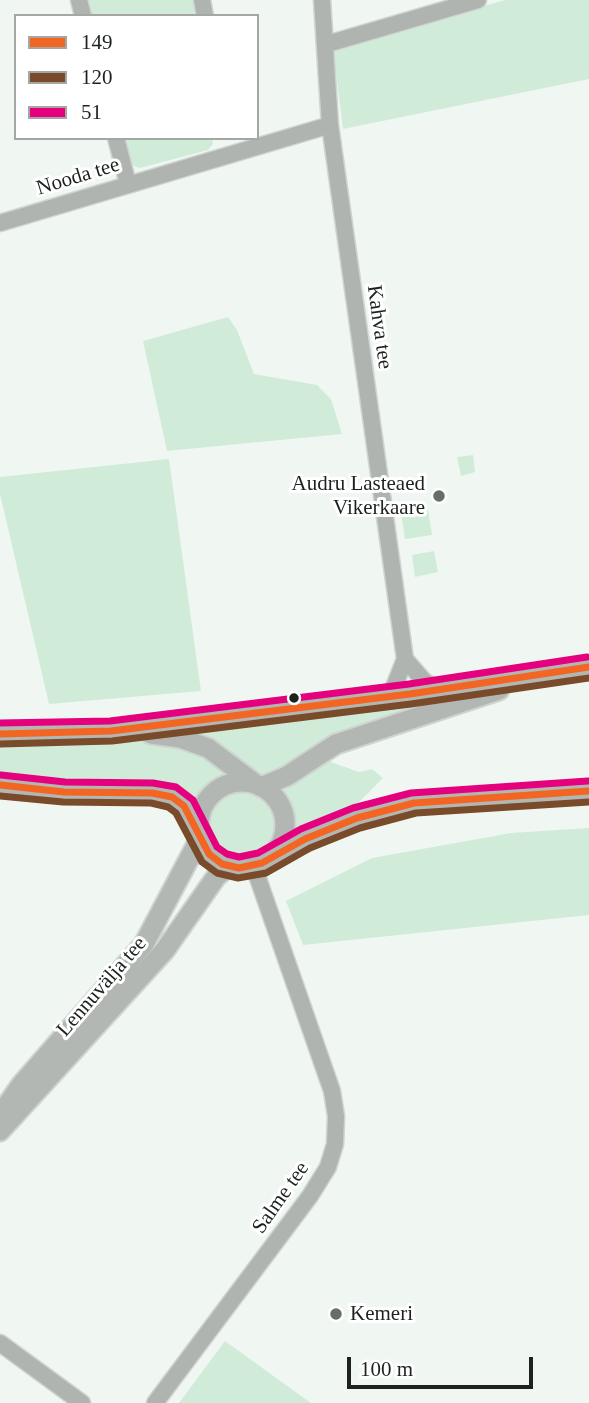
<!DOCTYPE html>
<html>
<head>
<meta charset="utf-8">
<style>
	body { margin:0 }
	#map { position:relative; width:589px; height:1403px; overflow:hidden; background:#f0f7f2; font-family:"Times New Roman",serif }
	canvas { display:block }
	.legend { position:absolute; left:14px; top:14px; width:245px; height:126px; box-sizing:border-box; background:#fff; border:2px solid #a5a7a5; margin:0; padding:9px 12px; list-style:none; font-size:21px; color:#1d221e }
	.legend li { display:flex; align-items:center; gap:14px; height:35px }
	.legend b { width:35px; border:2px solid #a5a7a5 }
	.scale { position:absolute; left:347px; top:1357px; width:186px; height:32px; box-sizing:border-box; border:4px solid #1d221e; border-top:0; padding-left:9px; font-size:21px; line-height:24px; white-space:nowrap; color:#1d221e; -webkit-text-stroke:5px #fff; paint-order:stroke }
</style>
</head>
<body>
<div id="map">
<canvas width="589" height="1403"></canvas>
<ul class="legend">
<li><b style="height:9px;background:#f26522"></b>149</li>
<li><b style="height:9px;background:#7a4b2a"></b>120</li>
<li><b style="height:9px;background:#e5007d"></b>51</li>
</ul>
<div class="scale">100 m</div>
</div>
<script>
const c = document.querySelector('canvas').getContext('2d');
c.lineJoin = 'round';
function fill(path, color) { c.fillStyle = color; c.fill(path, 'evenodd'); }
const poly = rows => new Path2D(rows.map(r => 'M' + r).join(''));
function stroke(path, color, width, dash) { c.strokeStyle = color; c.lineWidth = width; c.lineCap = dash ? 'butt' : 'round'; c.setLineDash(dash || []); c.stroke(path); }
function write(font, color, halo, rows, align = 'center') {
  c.font = font + ' "Times New Roman",serif'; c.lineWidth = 6; c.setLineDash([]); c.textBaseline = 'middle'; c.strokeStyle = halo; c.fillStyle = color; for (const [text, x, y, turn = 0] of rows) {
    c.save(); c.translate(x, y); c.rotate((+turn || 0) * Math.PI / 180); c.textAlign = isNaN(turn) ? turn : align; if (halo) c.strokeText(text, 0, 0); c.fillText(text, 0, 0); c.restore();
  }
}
const green = poly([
	[87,0,195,0,197,16,91,16],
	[505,0,589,0,589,79,343,129,333,49],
	[128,138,212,138,213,144,208,150,140,168,131,165,121,140],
	[228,317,237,330,254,374,317,385,331,399,342,434,167,451,143,341],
	[473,455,475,472,461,476,457,457],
	[169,459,201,691,49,704,0,494,0,477],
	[428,509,432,535,405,539,401,513],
	[434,551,438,572,415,577,412,555],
	[443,699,341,733,321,742,281,770,271,773,261,774,211,740,190,731],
	[139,740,168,742,188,748,236,775,221,779,198,798,169,782,74,780,0,774,0,745],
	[328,761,359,772,372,769,383,778,359,802,292,833,292,820,279,793,315,766],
	'207 825a35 35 0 1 1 70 0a35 35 0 1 1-70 0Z',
	[589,828,589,915,303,945,286,901,372,858,511,833],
	[225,1341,311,1403,179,1403]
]);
const minor = poly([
	[79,0,83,16],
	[202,0,205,16],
	[322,0,330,125,405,659,390,697],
	[327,44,478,0],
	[116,138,128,184],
	[0,223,330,125],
	[405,659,424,681,438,690],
	[0,1343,82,1403],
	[155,1403,310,1196,328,1167,335,1144,336,1116,332,1091,254,867]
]);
const major = poly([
	[111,731,410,694,589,667],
	[0,734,121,732],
	[151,734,180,738,208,748,257,785],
	'199 825a43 43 0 1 1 86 0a43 43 0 1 1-86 0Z',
	[0,785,64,792,164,794,184,806,199,831],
	[261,787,287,776,336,744,499,690],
	[270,858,357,818,414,803,589,791],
	[0,1115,21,1085,144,944,200,838],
	[0,1131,165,950,216,877,228,866]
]);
const bus1 = poly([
	[0,734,111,731,410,694,589,667],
	[0,785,64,792,152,793,172,797,184,806,209,854,222,864,239,868,262,863,305,839,357,818,414,803,589,791]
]);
const bus2 = poly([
	[0,744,112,741,411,704,589,678],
	[0,796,63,802,151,803,168,807,176,813,202,862,217,873,238,878,266,873,310,848,360,828,416,813,589,802]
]);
const bus3 = poly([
	[0,723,110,721,409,684,587,657],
	[1,775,65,782,153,783,176,787,193,800,217,847,227,854,239,857,258,853,301,829,353,808,411,793,588,781]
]);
const markers = [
	[439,496,7,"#676d68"],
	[294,698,6,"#1d221e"],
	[336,1314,7,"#676d68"]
];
const streetNames = [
	["Nooda tee",78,177,-17],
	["Kahva tee",379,327,82],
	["Lennuvälja tee",102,987,-49],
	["Salme tee",281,1198,-55]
];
const poiNames = [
	["Audru Lasteaed",425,484],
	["Vikerkaare",425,508],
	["Kemeri",350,1314,"left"]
];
fill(green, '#d0ecd9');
stroke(minor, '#cfd4d1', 19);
stroke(major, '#cfd4d1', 23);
stroke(minor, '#b0b4b1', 16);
stroke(major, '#b3b7b4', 19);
stroke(bus1, '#f26522', 7);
stroke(bus2, '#7a4b2a', 7);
stroke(bus3, '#e5007d', 7);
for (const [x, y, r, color] of markers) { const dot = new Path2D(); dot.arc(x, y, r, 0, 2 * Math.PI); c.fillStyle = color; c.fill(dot); stroke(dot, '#fff', 2.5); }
write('21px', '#1d221e', '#fff', streetNames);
write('21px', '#1d221e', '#fff', poiNames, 'right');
</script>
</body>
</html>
